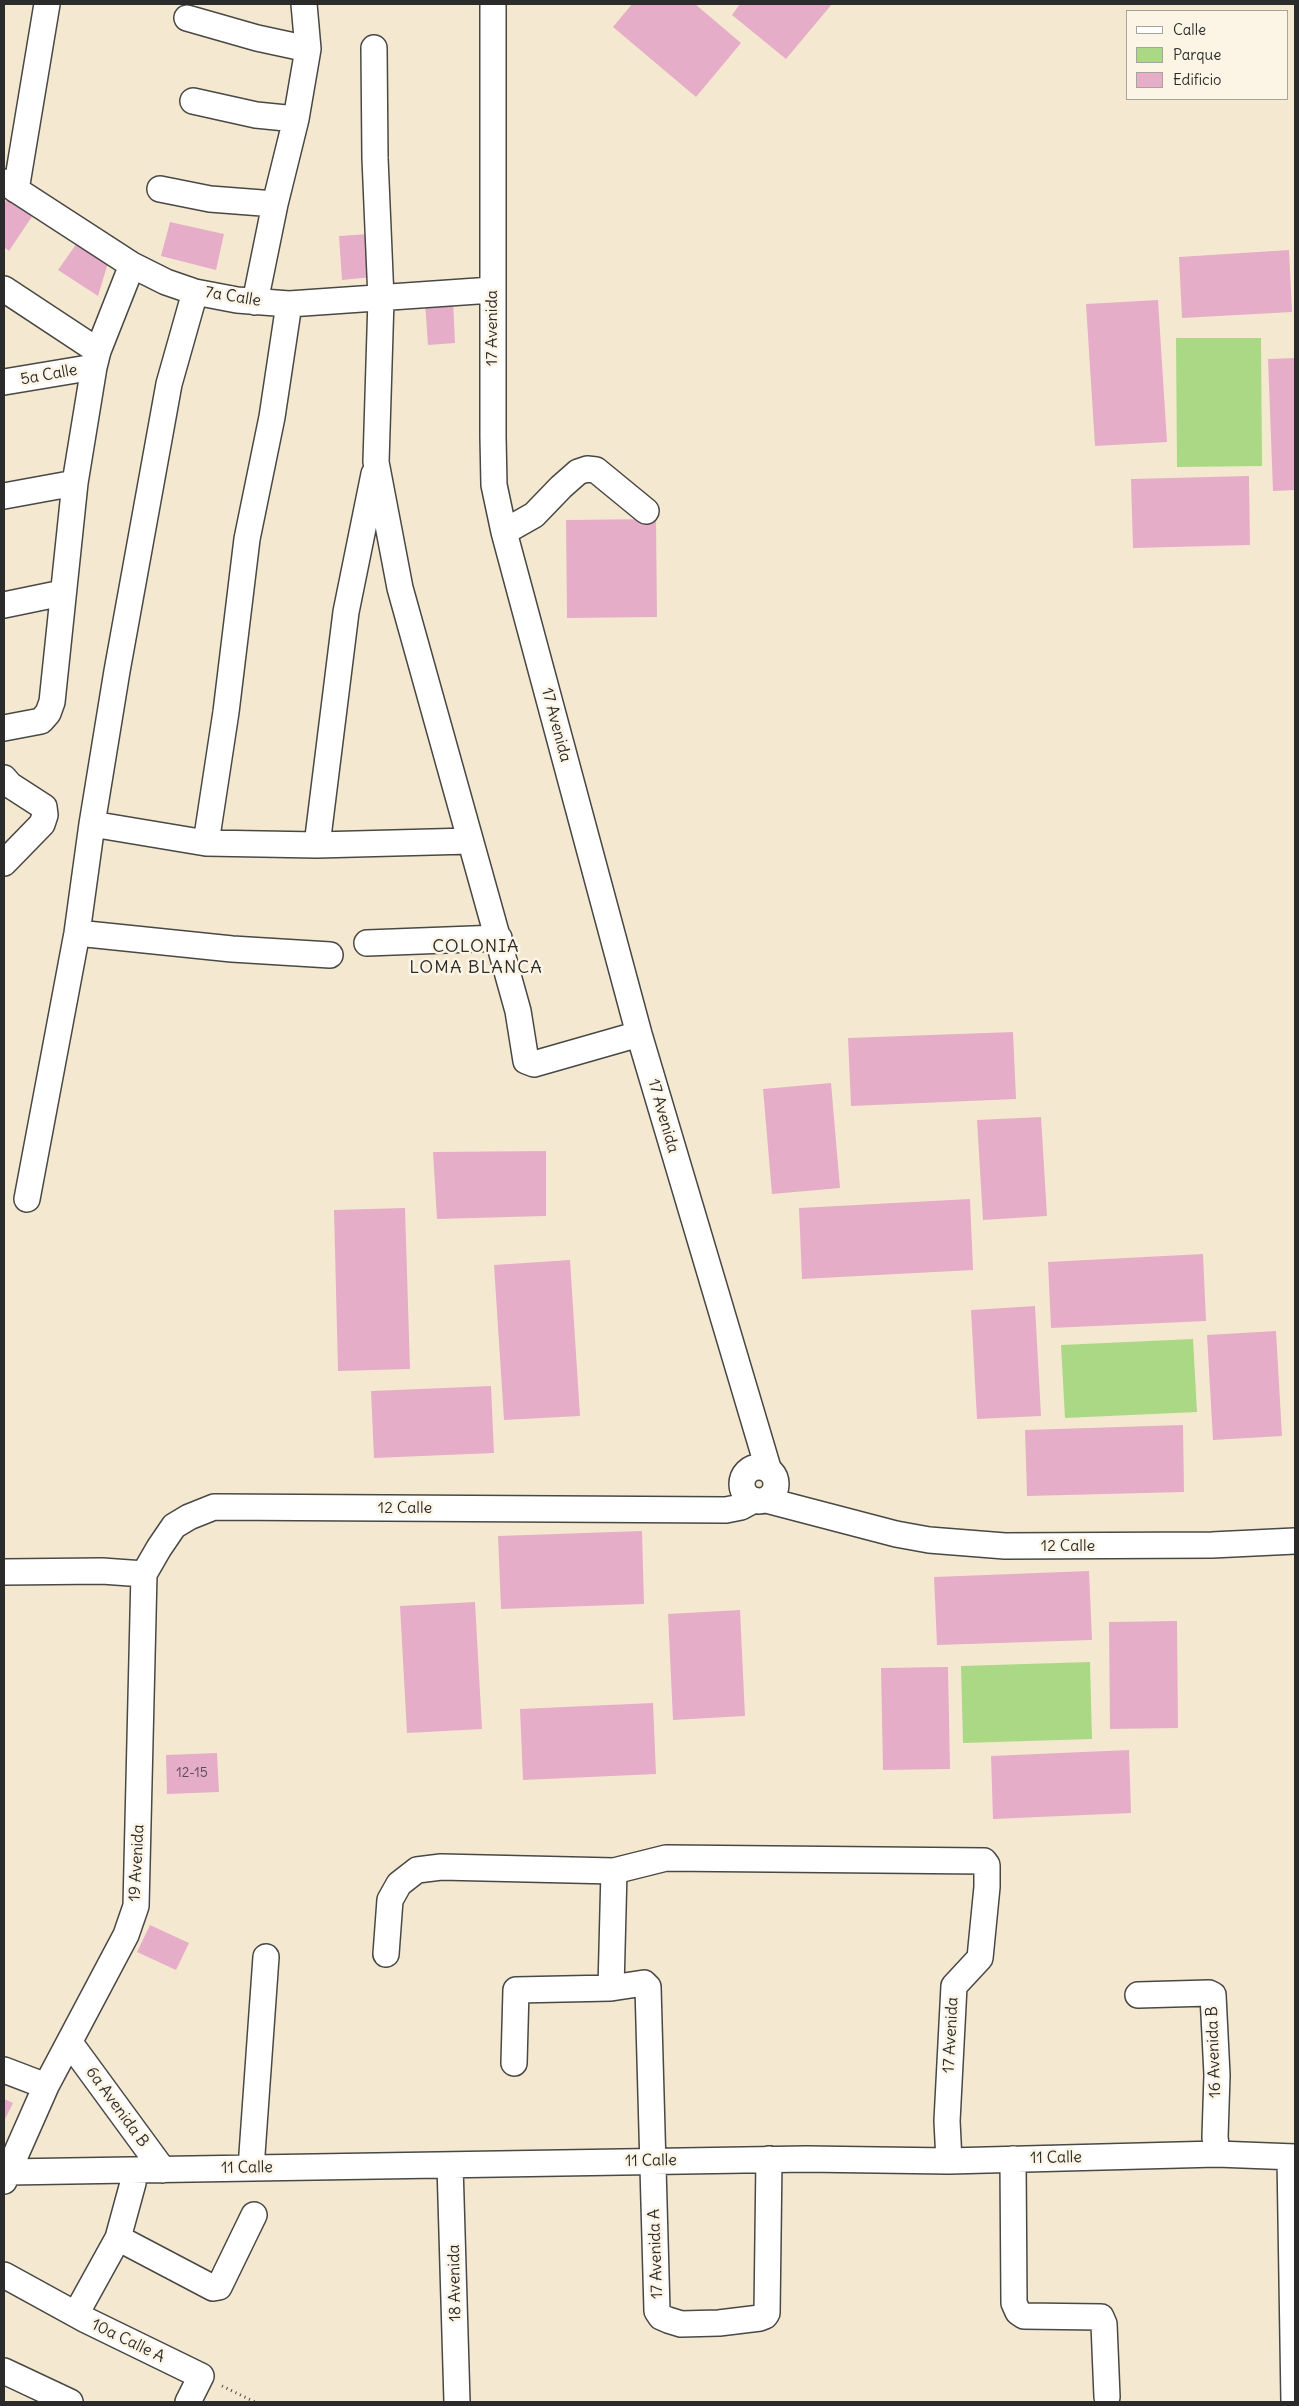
<!DOCTYPE html>
<html>
<head>
<meta charset="utf-8">
<style>
	body { margin:0 }
	#map { position:relative; width:1299px; height:2406px; overflow:hidden; background:#f4e9d0; font-family:Delius,sans-serif }
	canvas { display:block }
	.frame { position:absolute; inset:0; border:5px solid #2b2b2b; pointer-events:none }
	.legend { position:absolute; left:1126px; top:10px; width:162px; height:90px; box-sizing:border-box; background:#fcf5e5; border:1px solid #a8a49b; margin:0; padding:6px 9px; list-style:none; font-size:15px; color:#2b2b2b }
	.legend li { display:flex; align-items:center; gap:10px; height:25px }
	.legend b { width:25px; border:1px solid #a8a49b }
</style>
</head>
<body>
<div id="map">
<canvas width="1299" height="2406"></canvas>
<div class="frame"></div>
<ul class="legend">
<li><b style="height:6px;background:#fff"></b>Calle</li>
<li><b style="height:14px;background:#abd884"></b>Parque</li>
<li><b style="height:14px;background:#e6adc9"></b>Edificio</li>
</ul>
</div>
<script>
const c = document.querySelector('canvas').getContext('2d');
c.lineJoin = 'round';
function fill(path, color) { c.fillStyle = color; c.fill(path, 'evenodd'); }
const poly = rows => new Path2D(rows.map(r => 'M' + r).join(''));
function stroke(path, color, width, dash) { c.strokeStyle = color; c.lineWidth = width; c.lineCap = dash ? 'butt' : 'round'; c.setLineDash(dash || []); c.stroke(path); }
function write(font, color, halo, rows, align = 'center') {
  c.font = font + ' Delius,sans-serif'; c.lineWidth = 5; c.setLineDash([]); c.textBaseline = 'middle'; c.strokeStyle = halo; c.fillStyle = color; for (const [text, x, y, turn = 0] of rows) {
    c.save(); c.translate(x, y); c.rotate((+turn || 0) * Math.PI / 180); c.textAlign = isNaN(turn) ? turn : align; if (halo) c.strokeText(text, 0, 0); c.fillText(text, 0, 0); c.restore();
  }
}
const green = poly([
	[1176,338,1261,338,1262,466,1177,467],
	[1193,1339,1197,1412,1065,1418,1061,1345],
	[1090,1662,1092,1739,963,1743,961,1666]
]);
const building = poly([
	[632,4,695,4,741,43,696,97,613,27],
	[740,4,832,4,786,59,732,15],
	[7,199,33,215,9,251,4,247,4,204],
	[170,222,224,234,216,270,161,256],
	[369,234,372,277,342,280,339,236],
	[77,243,108,263,98,296,58,270],
	[1289,250,1292,312,1182,318,1179,257],
	[453,300,455,343,428,345,425,302],
	[1158,300,1167,442,1095,446,1086,304],
	[1295,358,1295,490,1273,491,1268,359],
	[1249,476,1250,545,1133,548,1131,479],
	[656,519,657,617,567,618,566,520],
	[1013,1032,1016,1099,851,1106,848,1038],
	[831,1083,840,1188,772,1194,763,1089],
	[1041,1117,1047,1216,983,1220,977,1120],
	[546,1151,546,1216,437,1219,433,1152],
	[970,1199,973,1270,802,1279,799,1208],
	[405,1208,410,1369,338,1371,334,1210],
	[1203,1254,1206,1321,1051,1328,1048,1262],
	[570,1260,580,1416,504,1420,494,1265],
	[1035,1306,1041,1416,977,1419,971,1310],
	[1276,1331,1282,1436,1213,1440,1207,1335],
	[491,1386,494,1453,374,1458,371,1391],
	[1183,1425,1184,1492,1027,1496,1025,1430],
	[642,1531,644,1604,501,1609,498,1536],
	[1089,1571,1092,1640,937,1645,934,1577],
	[475,1602,482,1729,407,1733,400,1606],
	[740,1610,745,1716,673,1720,668,1614],
	[1177,1621,1178,1728,1110,1729,1109,1622],
	[948,1667,950,1769,883,1770,881,1668],
	[653,1703,656,1774,523,1780,520,1709],
	[1129,1750,1131,1813,993,1819,991,1756],
	[217,1753,219,1792,167,1794,166,1755],
	[150,1925,189,1943,176,1970,137,1952],
	[4,2099,13,2103,4,2121]
]);
const path = poly([
	[222,2386,255,2402]
]);
const minor = poly([
	[493,4,493,437,494,485,504,532,639,1034,768,1468],
	[187,18,257,38,308,49],
	[374,48,375,158,381,299,376,462,400,588,518,1011,526,1061,534,1064,639,1034],
	[193,101,256,115,296,119],
	[4,182,132,265,166,282,195,292,237,300,289,304,492,290],
	[160,189,210,199,275,204],
	[16,190,47,4],
	[4,289,98,351],
	[255,302,275,204,296,119,308,49,304,4],
	[4,382,94,367],
	[4,496,75,483],
	[504,532,534,515,561,487,578,472,587,469,596,470,646,511],
	[4,605,62,593],
	[4,728,41,721,48,713,52,702,75,483,94,367,98,351,132,265],
	[4,778,10,785,44,807,45,815,42,824,4,863],
	[92,824,206,843,317,845,470,841],
	[206,843,226,712,247,539,272,417,289,304],
	[317,845,346,612,374,474],
	[77,933,232,949,330,955],
	[367,943,499,938],
	[27,1199,77,933,92,824,117,671,169,384,195,292],
	'742 1484a17 17 0 1 1 34 0a17 17 0 1 1-34 0Z',
	[766,1500,896,1534,929,1540,1005,1546,1212,1545,1295,1541],
	[4,1572,102,1571,144,1574],
	[144,1574,159,1548,174,1526,189,1517,214,1507,726,1510,741,1507,754,1500],
	[386,1954,390,1900,399,1884,417,1870,441,1867,614,1871,666,1858,984,1861,987,1865,987,1887,980,1958,954,1986,947,2121,949,2161],
	[611,1988,614,1871],
	[1138,1995,1209,1993,1213,1995,1217,2075,1215,2137,1217,2154],
	[70,2043,163,2170],
	[514,2063,516,1990,611,1988,644,1983,648,1987,657,2311,661,2317,668,2320,681,2324,719,2323,760,2318,765,2316,767,2313,769,2159],
	[4,2070,46,2086],
	[1290,2157,1294,2402],
	[1013,2159,1014,2303,1018,2312,1024,2316,1101,2317,1104,2324,1107,2397],
	[450,2165,457,2402],
	[251,2168,266,1957],
	[134,2170,133,2183,118,2238,213,2288,219,2287,254,2215],
	[8,2172,806,2159,949,2161,1217,2154,1295,2157],
	[4,2181,46,2086,126,1935,136,1906,144,1574],
	[4,2275,86,2320,201,2376,188,2402],
	[76,2314,118,2238],
	[4,2371,70,2402]
]);
const numberNames = [
	["12-15",192,1773]
];
const streetNames = [
	["7a Calle",233,297,9],
	["17 Avenida",492,328,-90],
	["5a Calle",49,375,-10],
	["17 Avenida",556,725,75],
	["17 Avenida",663,1116,74],
	["12 Calle",405,1508],
	["12 Calle",1068,1546],
	["19 Avenida",137,1863,-87],
	["17 Avenida",951,2035,-87],
	["16 Avenida B",1214,2052,-92],
	["6a Avenida B",117,2107,54],
	["11 Calle",1056,2158,-1],
	["11 Calle",651,2161,-1],
	["11 Calle",247,2168,-1],
	["17 Avenida A",656,2254,-92],
	["18 Avenida",455,2283,-91],
	["10a Calle A",128,2341,26]
];
const neighbourhoodNames = [
	["COLONIA",476,947],
	["LOMA BLANCA",476,968]
];
fill(green, '#abd884');
fill(building, '#e6adc9');
stroke(minor, '#494844', 28);
stroke(path, '#494844', 3, [1, 4]);
stroke(minor, '#fff', 25);
write('14px', '#5a4c52', null, numberNames);
write('16px', '#2b2b2b', '#fcf5e5', streetNames);
c.letterSpacing = '1px';
write('18px', '#2b2b2b', '#fcf5e5', neighbourhoodNames);
c.letterSpacing = '0px';
</script>
</body>
</html>
